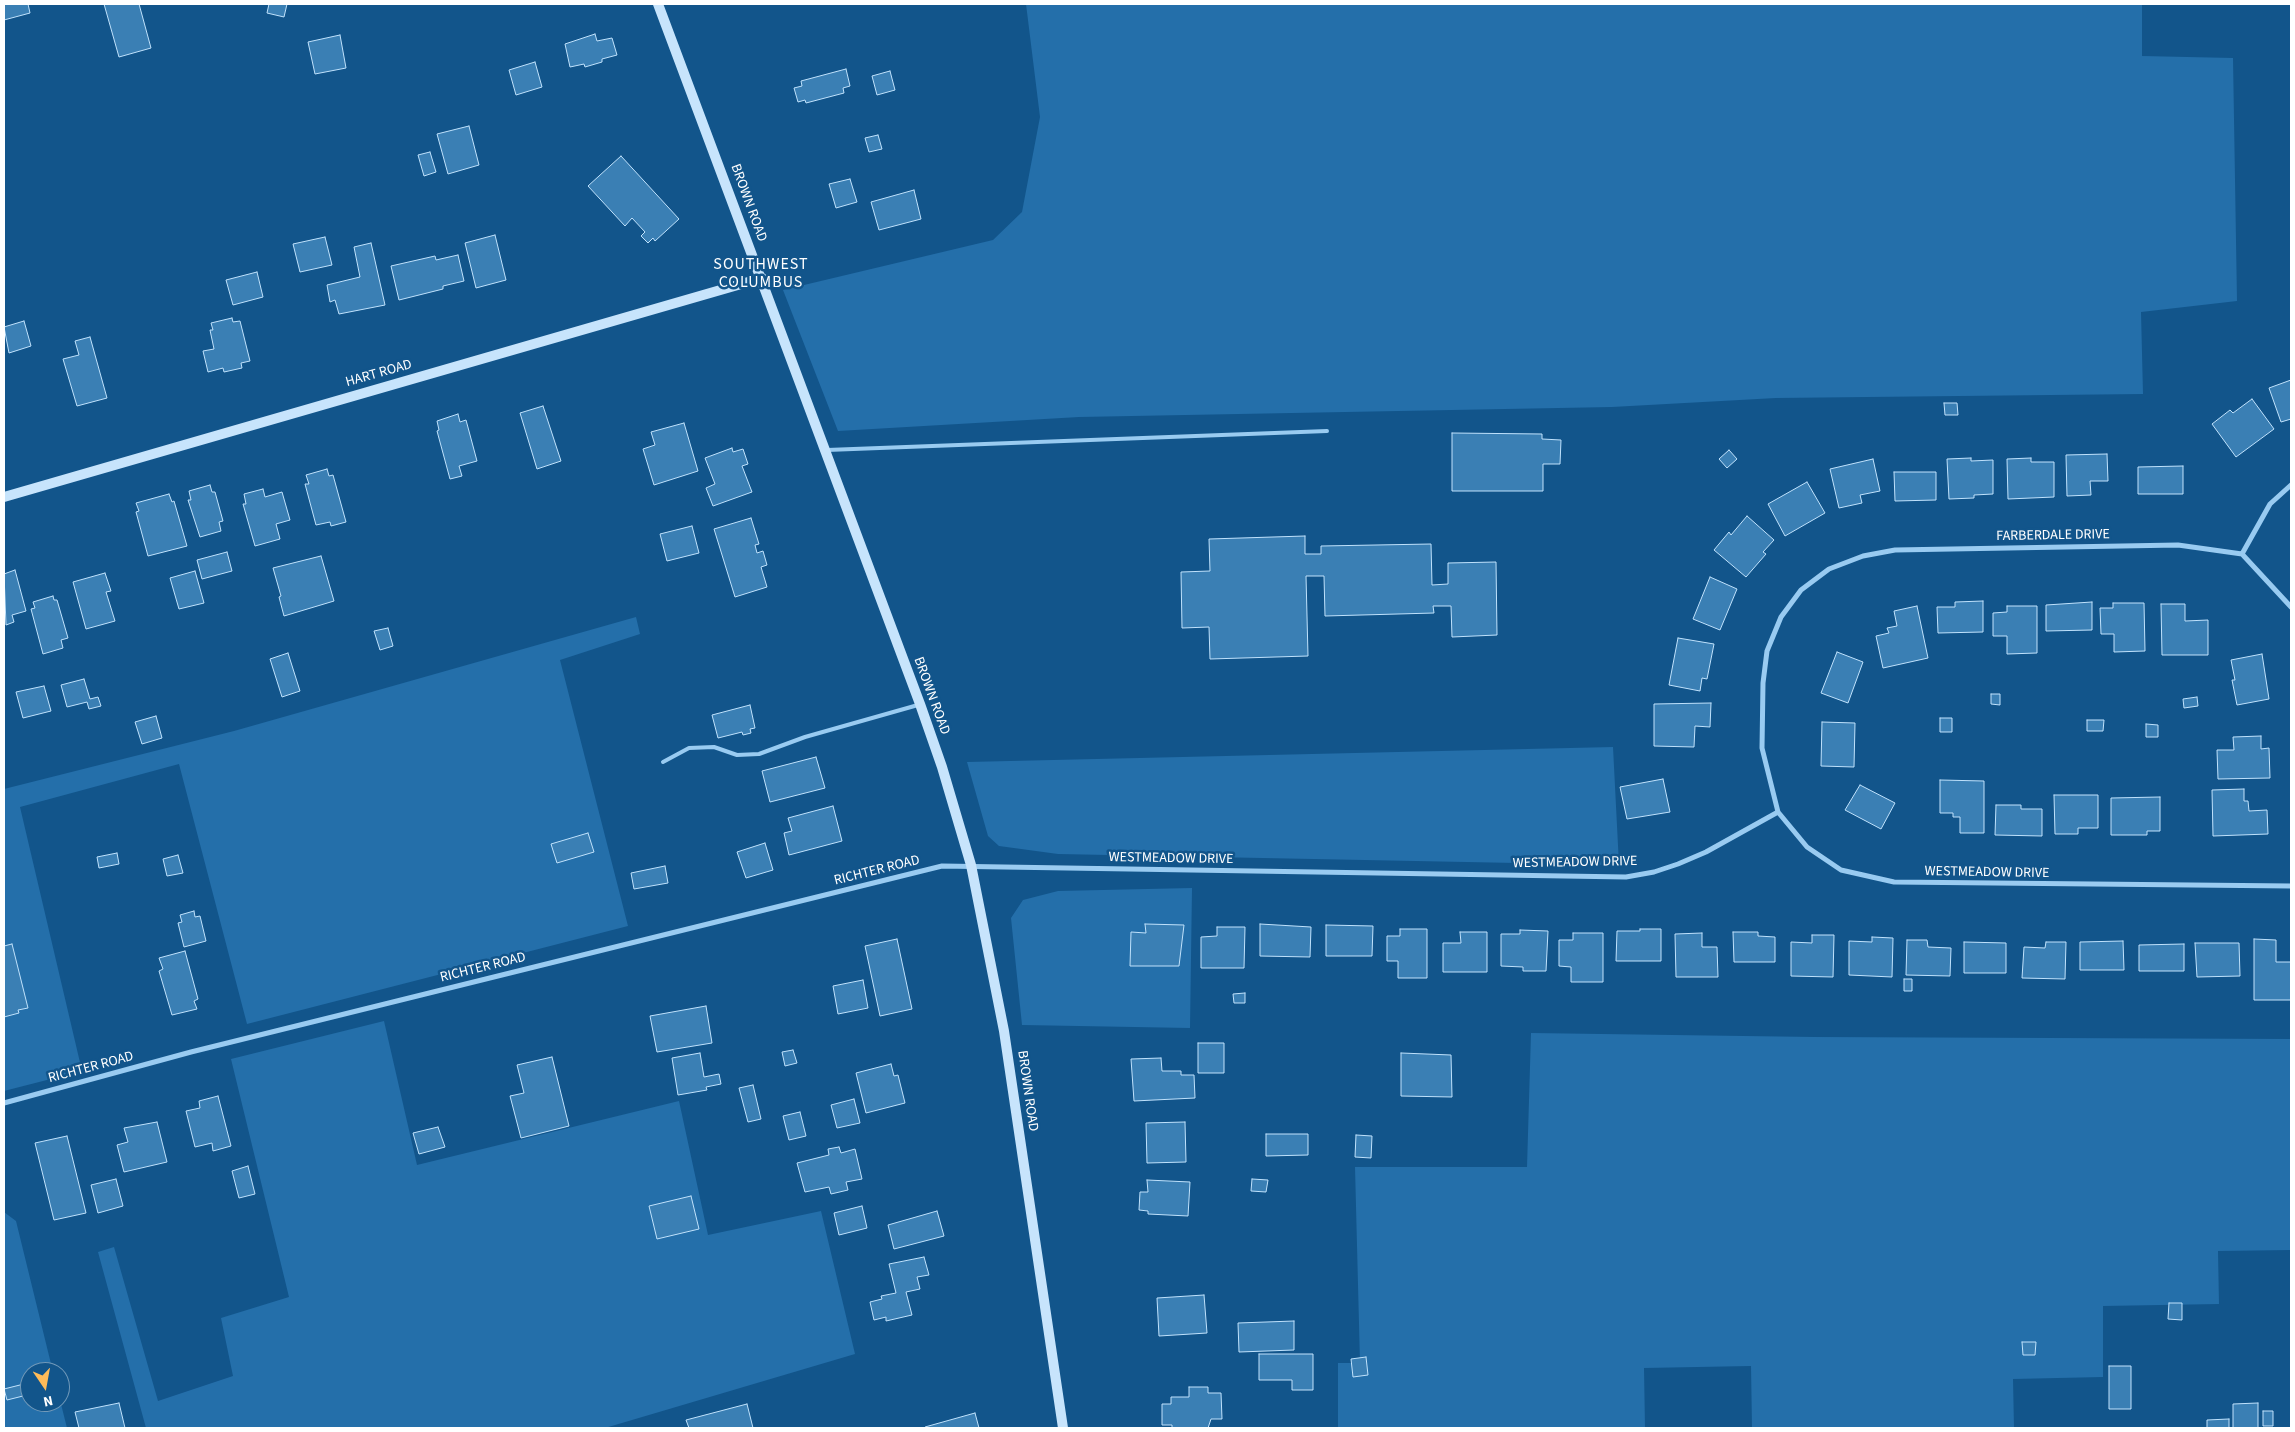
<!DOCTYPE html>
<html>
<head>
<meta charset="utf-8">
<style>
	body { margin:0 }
	#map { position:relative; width:2295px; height:1432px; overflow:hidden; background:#12558b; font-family:"Source Sans 3",sans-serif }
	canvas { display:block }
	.frame { position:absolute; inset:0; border:5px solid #fff; pointer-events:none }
	.north { position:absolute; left:20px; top:1362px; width:50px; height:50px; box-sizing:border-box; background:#12558b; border:1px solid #7199b9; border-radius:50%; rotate:168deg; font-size:14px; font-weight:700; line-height:20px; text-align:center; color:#fff }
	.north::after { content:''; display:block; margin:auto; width:18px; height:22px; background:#ffbc59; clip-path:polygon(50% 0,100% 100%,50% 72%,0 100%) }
</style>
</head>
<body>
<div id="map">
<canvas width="2295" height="1432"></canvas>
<div class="frame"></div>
<div class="north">N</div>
</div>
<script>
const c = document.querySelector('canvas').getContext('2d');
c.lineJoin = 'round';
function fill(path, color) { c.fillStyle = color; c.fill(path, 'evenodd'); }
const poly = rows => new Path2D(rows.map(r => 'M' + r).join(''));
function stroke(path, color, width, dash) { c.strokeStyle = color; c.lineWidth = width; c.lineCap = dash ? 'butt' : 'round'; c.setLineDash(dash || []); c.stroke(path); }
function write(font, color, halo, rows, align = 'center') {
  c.font = font + ' "Source Sans 3",sans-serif'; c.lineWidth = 5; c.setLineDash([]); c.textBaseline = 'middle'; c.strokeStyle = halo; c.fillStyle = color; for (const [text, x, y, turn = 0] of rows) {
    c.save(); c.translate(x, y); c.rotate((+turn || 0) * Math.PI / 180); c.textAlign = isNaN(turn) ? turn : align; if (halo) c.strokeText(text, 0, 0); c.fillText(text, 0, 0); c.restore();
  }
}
const green = poly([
	[1026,4,2142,4,2142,56,2233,58,2237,301,2141,312,2143,394,1776,398,1612,407,1079,417,838,431,783,290,993,240,1022,212,1040,117],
	[636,617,640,634,560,660,628,926,247,1024,179,764,20,807,82,1071,4,1091,4,789,234,731],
	[1613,747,1619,865,1058,854,999,846,988,836,967,762],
	[1192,888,1190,1028,1022,1025,1011,918,1023,900,1058,891],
	[384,1021,417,1165,679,1101,708,1235,821,1211,855,1354,605,1428,146,1428,98,1252,114,1247,158,1401,233,1376,221,1318,289,1297,231,1059],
	[1531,1033,1815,1037,2291,1039,2291,1250,2218,1251,2219,1304,2103,1306,2103,1377,2013,1379,2014,1428,1752,1428,1751,1366,1644,1368,1645,1428,1338,1428,1338,1363,1360,1363,1355,1167,1527,1167],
	[4,1212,16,1221,53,1372,30,1372,30,1402,60,1402,60,1400,67,1428,4,1428]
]);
const building = poly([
	[4,4,28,4,30,13,4,20,4,4],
	[104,4,139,4,151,48,119,57,104,4],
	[269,4,287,4,284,17,267,13,269,4],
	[595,34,597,41,612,38,617,55,602,59,602,62,585,67,584,64,570,67,565,44,595,34],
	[340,35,346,68,315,74,308,42,340,35],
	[535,62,542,87,516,95,509,70,535,62],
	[846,69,850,86,843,88,844,93,806,103,805,100,798,102,794,88,802,86,801,81,846,69],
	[890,71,895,90,877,95,872,76,890,71],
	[469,126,479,165,448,174,437,134,469,126],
	[878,135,882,149,869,152,865,138,878,135],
	[430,152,436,172,424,176,418,155,430,152],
	[621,156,679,219,655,241,653,238,648,243,641,236,645,232,632,218,625,226,588,186,621,156],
	[850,179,857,202,836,208,829,184,850,179],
	[914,190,921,219,879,230,871,202,914,190],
	[495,235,506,280,476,288,465,243,495,235],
	[325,237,332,265,300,272,293,244,325,237],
	[371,243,385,305,339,314,335,300,330,302,327,285,360,277,354,247,371,243],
	[458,255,464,281,443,286,443,289,399,300,391,266,435,256,436,260,458,255],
	[257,272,263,297,233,305,226,280,257,272],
	[232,318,233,322,240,321,250,361,241,363,242,368,224,372,223,368,208,372,203,351,214,349,210,330,213,330,211,323,232,318],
	[24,321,31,346,9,353,4,327,24,321],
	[90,337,107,398,77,406,63,359,79,355,75,341,90,337],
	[2291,380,2291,419,2281,422,2269,388,2291,380],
	[2252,399,2274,429,2236,457,2212,424,2230,410,2233,413,2252,399],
	[1944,403,1957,403,1958,415,1945,415,1944,403],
	[543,406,561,461,537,469,520,413,543,406],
	[458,414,460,422,466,420,477,461,459,466,462,476,450,479,437,431,439,430,437,421,458,414],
	[684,423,698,471,654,485,643,449,655,445,651,432,684,423],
	[1452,433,1542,434,1542,439,1561,440,1560,464,1543,464,1543,491,1452,491,1452,433],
	[732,448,733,452,743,449,748,464,742,466,752,492,713,506,706,488,715,484,705,458,732,448],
	[1729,450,1737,459,1727,468,1719,459,1729,450],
	[2107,454,2108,481,2090,481,2091,495,2067,496,2066,455,2107,454],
	[1971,458,1971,461,1993,460,1993,494,1974,495,1974,498,1949,499,1947,459,1971,458],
	[2031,458,2031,462,2054,462,2054,497,2008,499,2007,459,2031,458],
	[1873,459,1880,491,1860,495,1862,503,1839,508,1830,469,1873,459],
	[2183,466,2183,494,2138,494,2138,467,2183,466],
	[327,469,329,476,333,475,346,522,331,526,330,522,316,525,305,484,309,484,306,475,327,469],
	[1894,472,1936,472,1936,500,1895,501,1894,472],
	[1807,482,1825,513,1785,536,1768,504,1807,482],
	[210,485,212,492,215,492,223,521,219,522,221,531,200,537,188,500,191,500,189,491,210,485],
	[263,489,265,497,282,492,290,520,276,524,280,539,255,546,243,504,246,504,244,494,263,489],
	[169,494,172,502,174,501,187,546,148,556,136,512,139,511,136,503,169,494],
	[1747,516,1774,540,1763,552,1766,554,1746,577,1714,550,1729,532,1731,535,1747,516],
	[751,518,759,544,755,545,757,553,763,551,767,565,761,567,767,587,735,597,714,529,751,518],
	[692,526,699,553,667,561,660,534,692,526],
	[1305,536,1305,554,1321,554,1321,546,1431,544,1432,585,1448,584,1448,563,1496,562,1497,635,1452,637,1451,606,1433,606,1434,613,1325,616,1324,576,1306,576,1308,656,1210,659,1209,627,1182,628,1181,572,1210,571,1209,539,1305,536],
	[227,552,232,571,202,579,197,560,227,552],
	[321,556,334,601,284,616,279,597,281,596,273,568,321,556],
	[15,570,26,611,12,615,14,622,6,625,4,574,15,570],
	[195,571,204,603,179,609,170,578,195,571],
	[105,573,111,591,106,592,115,621,86,629,73,582,105,573],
	[1710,577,1737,589,1720,630,1693,619,1710,577],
	[53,596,54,600,57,600,68,638,61,640,63,648,43,654,31,609,35,608,33,602,53,596],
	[1983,601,1983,632,1938,633,1937,607,1955,607,1955,602,1983,601],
	[2092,602,2092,630,2046,631,2046,605,2092,602],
	[2113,603,2144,603,2145,651,2114,652,2114,634,2101,634,2100,608,2113,608,2113,603],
	[2161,604,2185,604,2185,621,2208,620,2208,655,2162,655,2161,604],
	[1917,606,1928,658,1883,668,1876,636,1889,633,1887,628,1897,626,1894,611,1917,606],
	[2007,606,2037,606,2037,653,2007,654,2007,636,1993,636,1993,613,2007,612,2007,606],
	[388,628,393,646,380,650,374,631,388,628],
	[1678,638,1714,644,1707,679,1702,678,1700,691,1669,685,1678,638],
	[1837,652,1863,662,1848,703,1821,693,1837,652],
	[288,653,300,691,282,697,270,659,288,653],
	[2262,654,2269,699,2237,705,2232,680,2235,680,2231,660,2262,654],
	[84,679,90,699,98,697,101,706,89,709,87,702,67,707,61,685,84,679],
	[44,686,51,711,23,718,16,692,44,686],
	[1991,694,2000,694,2000,705,1991,704,1991,694],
	[2197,697,2198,706,2184,708,2183,699,2197,697],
	[1711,703,1710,727,1695,726,1694,747,1654,746,1654,704,1711,703],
	[750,705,755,728,750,729,751,733,743,735,742,732,718,738,712,715,750,705],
	[156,716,162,738,142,744,135,722,156,716],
	[1940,718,1952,718,1952,732,1940,732,1940,718],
	[2087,720,2104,720,2103,731,2087,731,2087,720],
	[1822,722,1855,723,1854,767,1821,766,1822,722],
	[2146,724,2158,725,2158,737,2146,737,2146,724],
	[2261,736,2261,749,2269,748,2270,778,2218,779,2217,750,2234,750,2233,737,2261,736],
	[816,757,825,788,770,802,762,771,816,757],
	[1663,779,1670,812,1627,819,1620,787,1663,779],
	[1940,780,1984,781,1984,833,1960,833,1960,817,1953,817,1953,813,1940,813,1940,780],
	[1860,785,1895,803,1881,829,1845,810,1860,785],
	[2244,789,2244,801,2248,801,2249,811,2267,810,2268,834,2213,836,2212,790,2244,789],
	[2054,795,2098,795,2098,828,2078,828,2078,834,2055,834,2054,795],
	[2160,797,2160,831,2147,831,2147,835,2111,835,2111,798,2160,797],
	[1996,805,2021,805,2021,809,2042,809,2042,836,1995,835,1996,805],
	[833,806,842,841,789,855,784,833,792,831,788,818,833,806],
	[588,833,594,852,557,863,551,844,588,833],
	[765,843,773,870,746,878,737,852,765,843],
	[117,853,119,864,99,868,97,857,117,853],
	[178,855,183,873,167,876,163,859,178,855],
	[665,866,668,883,634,889,631,873,665,866],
	[194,911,195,917,200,916,206,941,184,947,178,923,182,922,180,915,194,911],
	[1145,924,1184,925,1179,966,1130,966,1131,932,1146,933,1145,924],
	[1260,924,1311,927,1310,957,1260,956,1260,924],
	[1326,925,1373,926,1372,956,1326,956,1326,925],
	[1217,927,1245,927,1244,968,1201,968,1201,937,1217,936,1217,927],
	[1400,929,1427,929,1427,978,1398,978,1398,961,1387,961,1387,936,1400,936,1400,929],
	[1640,929,1661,929,1661,961,1616,961,1617,931,1640,931,1640,929],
	[1520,930,1548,931,1546,971,1523,971,1523,967,1501,966,1501,934,1520,934,1520,930],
	[1460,932,1487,932,1487,972,1443,972,1443,943,1461,943,1460,932],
	[1733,932,1758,932,1758,936,1775,937,1775,962,1734,962,1733,932],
	[1573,933,1603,933,1603,982,1571,982,1571,967,1559,966,1559,940,1573,940,1573,933],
	[1702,933,1702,947,1717,947,1718,977,1676,977,1675,934,1702,933],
	[1812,935,1834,935,1833,977,1791,976,1791,942,1812,943,1812,935],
	[1872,937,1893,938,1892,977,1849,975,1849,941,1872,942,1872,937],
	[897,939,912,1009,880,1016,865,946,897,939],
	[2254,939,2276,940,2276,962,2291,962,2291,1000,2254,1000,2254,939],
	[1907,940,1927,940,1928,947,1951,948,1950,976,1906,975,1907,940],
	[2123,941,2124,970,2080,970,2080,942,2123,941],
	[1964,942,2006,943,2006,973,1964,973,1964,942],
	[2046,942,2066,942,2065,979,2022,978,2024,947,2045,948,2046,942],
	[2195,943,2239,943,2240,976,2197,977,2195,943],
	[12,944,28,1008,18,1010,19,1013,4,1017,4,946,12,944],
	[2184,944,2184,971,2139,971,2139,945,2184,944],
	[185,951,198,999,194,1001,197,1009,172,1015,159,971,163,969,159,958,185,951],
	[1904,979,1912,979,1912,991,1904,991,1904,979],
	[863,980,868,1008,838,1014,833,986,863,980],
	[1245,993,1245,1003,1234,1003,1233,994,1245,993],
	[706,1006,712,1043,657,1052,650,1016,706,1006],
	[1198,1043,1224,1043,1224,1073,1198,1073,1198,1043],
	[793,1050,797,1063,785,1066,782,1052,793,1050],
	[700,1053,704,1077,719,1074,721,1084,706,1087,707,1090,678,1095,672,1058,700,1053],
	[1401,1053,1451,1055,1452,1097,1401,1096,1401,1053],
	[552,1057,569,1126,521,1138,510,1096,524,1093,517,1065,552,1057],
	[1161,1058,1162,1071,1181,1071,1181,1075,1194,1075,1195,1098,1134,1101,1131,1059,1161,1058],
	[891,1064,894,1076,898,1075,905,1103,866,1113,856,1073,891,1064],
	[753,1085,761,1119,748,1122,739,1088,753,1085],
	[218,1096,231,1146,213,1151,212,1143,195,1147,186,1111,200,1108,199,1101,218,1096],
	[854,1099,860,1123,837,1128,831,1105,854,1099],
	[800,1112,806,1136,789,1140,783,1116,800,1112],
	[157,1122,167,1162,124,1172,117,1145,128,1142,124,1128,157,1122],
	[1185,1122,1186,1162,1147,1163,1146,1123,1185,1122],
	[438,1127,445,1147,419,1154,413,1133,438,1127],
	[1266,1134,1308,1134,1308,1155,1266,1156,1266,1134],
	[1356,1135,1372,1136,1371,1158,1355,1157,1356,1135],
	[67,1136,86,1213,54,1220,35,1143,67,1136],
	[839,1147,841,1153,855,1149,862,1179,846,1182,848,1190,831,1194,829,1187,805,1192,797,1163,829,1155,828,1149,839,1147],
	[248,1166,255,1194,239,1198,232,1171,248,1166],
	[116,1179,123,1206,98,1213,91,1185,116,1179],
	[1252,1179,1268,1180,1266,1192,1251,1191,1252,1179],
	[1147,1180,1190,1182,1188,1216,1148,1214,1148,1211,1139,1210,1140,1192,1148,1192,1147,1180],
	[691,1196,699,1229,657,1239,649,1206,691,1196],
	[862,1206,867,1228,839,1235,834,1213,862,1206],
	[937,1211,944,1236,894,1249,888,1225,937,1211],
	[924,1257,929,1275,917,1277,920,1289,906,1292,912,1315,886,1321,886,1317,874,1320,870,1302,882,1299,881,1296,896,1293,889,1264,924,1257],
	[1204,1295,1207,1333,1159,1336,1157,1298,1204,1295],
	[2169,1303,2182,1303,2182,1320,2168,1319,2169,1303],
	[1294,1321,1294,1350,1239,1352,1238,1323,1294,1321],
	[2022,1342,2036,1342,2035,1355,2023,1355,2022,1342],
	[1259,1354,1313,1354,1313,1390,1292,1390,1292,1380,1259,1380,1259,1354],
	[1366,1357,1368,1375,1353,1377,1351,1359,1366,1357],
	[2109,1366,2131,1366,2131,1409,2109,1409,2109,1366],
	[24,1384,27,1395,7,1400,4,1389,24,1384],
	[1189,1387,1208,1387,1208,1393,1221,1393,1222,1419,1211,1419,1208,1428,1172,1428,1172,1425,1162,1425,1162,1404,1171,1404,1171,1397,1189,1397,1189,1387],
	[119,1403,125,1428,79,1428,75,1412,119,1403],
	[2258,1403,2258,1428,2233,1428,2233,1404,2258,1403],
	[747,1404,753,1428,689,1428,686,1420,747,1404],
	[2263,1411,2273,1411,2273,1426,2263,1426,2263,1411],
	[975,1413,979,1428,926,1428,925,1427,975,1413],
	[2229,1419,2229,1428,2207,1428,2207,1420,2229,1419]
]);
const lane = poly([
	[827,450,1327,431],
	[663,762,689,748,714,747,737,755,759,754,805,737,918,705]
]);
const street = poly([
	[2242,554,2270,504,2291,485],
	[2291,607,2242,554,2178,545,1895,550,1863,556,1829,569,1801,590,1781,617,1767,651,1763,683,1762,748,1778,812,1807,847,1841,870,1894,882,2291,886],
	[4,1103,191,1052,942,866,1626,877,1654,872,1678,864,1706,852,1778,812]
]);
const secondary = poly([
	[658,4,920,704,942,767,971,865,1004,1031,1063,1428],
	[4,497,762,278]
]);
const streetNames = [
	["BROWN ROAD",748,203,70],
	["HART ROAD",379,374,-16],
	["FARBERDALE DRIVE",2053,536,-1],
	["BROWN ROAD",931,696,70],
	["WESTMEADOW DRIVE",1171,859,1],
	["WESTMEADOW DRIVE",1575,863,-1],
	["RICHTER ROAD",877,871,-14],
	["WESTMEADOW DRIVE",1987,873,1],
	["RICHTER ROAD",483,968,-14],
	["RICHTER ROAD",91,1068,-15],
	["BROWN ROAD",1027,1091,82]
];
const quarterNames = [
	["SOUTHWEST",761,265],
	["COLUMBUS",761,283]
];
fill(green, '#246faa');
fill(building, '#3a7fb4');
stroke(building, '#c0e2fc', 1);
stroke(lane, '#99cbf1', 4);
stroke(street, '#99cbf1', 5);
stroke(secondary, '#c7e4fc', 10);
write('14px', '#fff', '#12558b', streetNames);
c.letterSpacing = '1px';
write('16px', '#fff', '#12558b', quarterNames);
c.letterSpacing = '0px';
</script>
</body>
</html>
